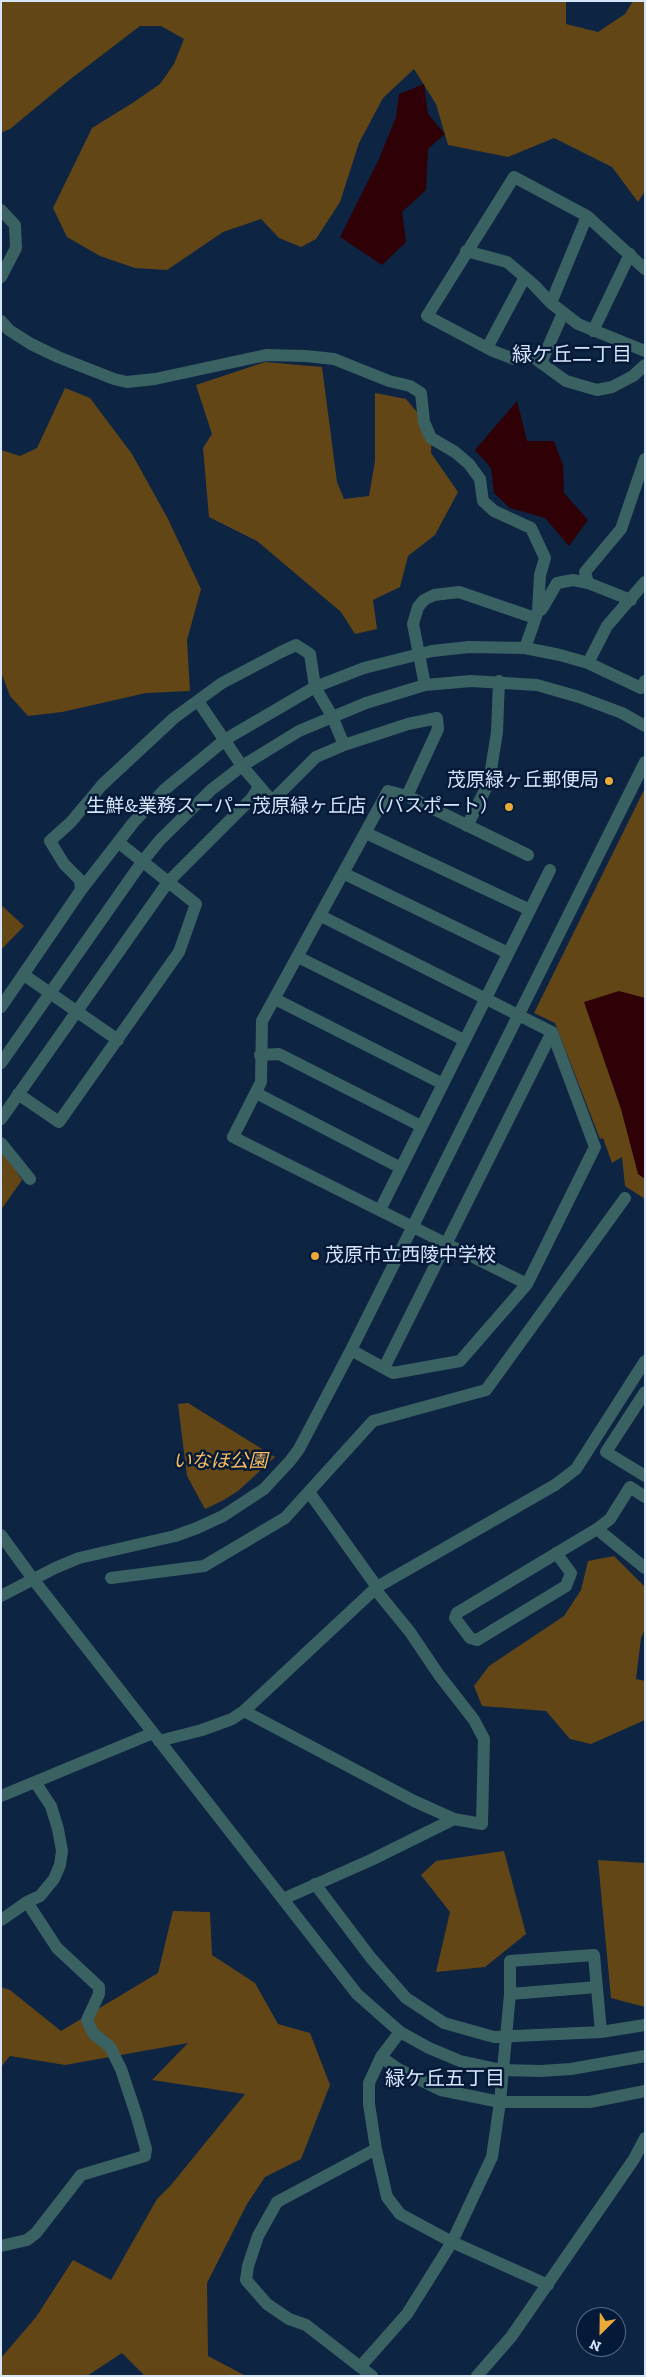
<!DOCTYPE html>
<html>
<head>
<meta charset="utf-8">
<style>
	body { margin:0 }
	#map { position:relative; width:646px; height:2377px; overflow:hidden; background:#0d2443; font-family:"Zilla Slab",serif }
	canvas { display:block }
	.frame { position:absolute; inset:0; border:2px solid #d6e5fa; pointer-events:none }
	.north { position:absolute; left:576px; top:2307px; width:50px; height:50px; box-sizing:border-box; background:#041a38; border:1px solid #586b86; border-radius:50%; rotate:203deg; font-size:14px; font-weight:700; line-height:20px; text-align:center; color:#d6e5fa }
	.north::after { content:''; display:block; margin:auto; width:18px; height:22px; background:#eba939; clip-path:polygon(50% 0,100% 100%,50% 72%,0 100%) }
</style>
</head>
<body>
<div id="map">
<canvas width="646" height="2377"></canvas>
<div class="frame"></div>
<div class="north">N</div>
</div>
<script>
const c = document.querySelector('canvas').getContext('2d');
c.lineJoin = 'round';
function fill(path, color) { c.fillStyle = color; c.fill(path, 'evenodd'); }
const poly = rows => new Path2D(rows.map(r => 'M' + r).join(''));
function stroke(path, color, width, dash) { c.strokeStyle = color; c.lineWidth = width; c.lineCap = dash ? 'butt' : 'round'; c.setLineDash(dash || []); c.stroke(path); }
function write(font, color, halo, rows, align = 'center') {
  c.font = font + ' "Zilla Slab","Noto Sans JP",serif'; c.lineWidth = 5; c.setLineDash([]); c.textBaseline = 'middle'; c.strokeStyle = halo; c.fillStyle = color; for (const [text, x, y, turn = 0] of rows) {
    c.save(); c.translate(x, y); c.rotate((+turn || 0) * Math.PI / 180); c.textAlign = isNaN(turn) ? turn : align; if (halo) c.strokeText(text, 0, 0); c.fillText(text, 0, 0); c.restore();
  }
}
const green = poly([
	[1,1,566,1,566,24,598,32,625,14,633,1,645,1,645,191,638,202,612,167,554,138,508,157,448,145,436,104,414,69,383,98,359,143,340,202,316,239,301,247,279,238,261,219,223,232,167,270,135,268,100,256,67,237,53,208,92,128,134,102,160,84,174,64,184,39,161,26,140,26,68,81,10,129,1,133],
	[265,362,322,367,337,482,344,499,369,496,375,461,375,393,406,399,432,430,431,453,458,492,435,535,408,556,400,587,373,600,377,629,355,634,341,612,257,541,209,517,203,448,212,434,196,385],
	[65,388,90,398,132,454,168,519,201,589,187,640,190,691,146,693,62,712,28,716,10,696,1,672,1,450,20,456,37,448],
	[645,788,645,1199,625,1186,622,1157,612,1163,603,1138,600,1139,555,1023,534,1013],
	[1,905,24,926,1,950],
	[1,1148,22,1180,1,1210],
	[188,1403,275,1457,238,1491,222,1501,205,1509,187,1476,178,1404],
	[614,1556,645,1587,645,1629,641,1638,636,1679,645,1681,645,1720,591,1744,570,1739,546,1711,482,1706,474,1686,489,1666,564,1616,581,1590,588,1561],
	[504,1851,526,1934,485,1967,436,1972,450,1912,421,1875,436,1861],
	[598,1860,645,1863,645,2007,611,1998],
	[173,1911,210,1912,212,1955,255,1983,278,2024,310,2033,330,2085,301,2159,265,2177,247,2204,207,2283,208,2356,246,2376,145,2376,122,2353,87,2376,1,2376,1,2358,36,2317,73,2260,111,2280,157,2199,171,2185,245,2094,152,2080,188,2043,65,2065,10,2056,1,2067,1,1987,10,1990,61,2031,158,1973]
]);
const water = poly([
	[424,84,428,114,445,134,428,149,426,190,402,212,406,242,382,265,340,237,379,159,396,117,399,94],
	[517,401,527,441,554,441,563,465,564,493,588,520,569,546,545,518,510,508,494,493,491,468,475,450],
	[619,991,645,998,645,1179,638,1174,621,1109,584,1002]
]);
const minor = poly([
	[1,210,15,225,16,248,1,277],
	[587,216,645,269],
	[466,251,507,262,533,284,551,303],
	[1,321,9,330,31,344,58,357,114,379,127,382,155,379,266,355,306,356,334,359,389,381,410,386,421,393,424,422,431,438,455,452,469,464,480,479,483,501,494,511,531,528,545,558,540,575,538,611,525,648],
	[593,331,630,254],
	[487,348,525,277],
	[645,351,578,324,551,303,587,216,514,177,427,316,493,351,514,359,526,352,566,381,597,390,612,387,633,376,645,365],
	[541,363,563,313],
	[588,583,585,572,621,529,645,459],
	[539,611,542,609,557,583,573,580,588,583,631,600],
	[588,663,607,626,645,582],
	[425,685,413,624,418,607,424,600,434,595,459,592,535,618],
	[198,701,242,766,272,801,316,757,344,745,408,724,437,718,438,729,407,796],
	[467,826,489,782,497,732,499,681],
	[366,833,530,910],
	[343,873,508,953],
	[81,890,133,823,164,790,226,739,315,687,332,716,344,745],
	[321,916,552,1032,595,1147,527,1284,460,1361,393,1373,351,1350],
	[298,957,464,1040],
	[24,975,118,1040],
	[275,999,443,1084],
	[1,1007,81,890,80,880,64,864,50,841,71,822,102,785,174,718,222,683,281,652,296,645,310,654,315,687,364,668,432,651,469,647,525,648,560,655,588,663,641,688,645,681],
	[260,1055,279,1054,421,1126],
	[1,1063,142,862,160,840,211,790,242,766,299,731,366,703,425,685,471,681,537,685,579,697,622,713,645,726],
	[256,1093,401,1168],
	[18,1094,59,1122,179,952,196,904,118,842],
	[1,1119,168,882,251,799,259,787],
	[1,1143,30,1179],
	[380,1210,550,870],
	[527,1284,233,1137,261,1082,262,1021,388,791,407,796,528,855],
	[384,1368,552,1032],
	[645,1392,606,1452,645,1476],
	[309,1492,377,1587],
	[597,1529,645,1568],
	[1,1535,33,1579,357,1994,400,2032,429,2048,460,2061,502,2070,541,2071,571,2069,645,2056],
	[556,1553,571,1573,566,1586,477,1640,470,1638,455,1618,457,1613,597,1529,610,1519,630,1487,645,1497],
	[111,1578,204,1566,285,1518,373,1421,486,1390,625,1198],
	[1,1596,55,1568,79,1558,175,1536,197,1528,223,1516,264,1489,290,1461,299,1449,351,1350,645,762],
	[244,1711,414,1801,454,1819,482,1824,484,1739,474,1720,439,1675,410,1632,375,1589],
	[159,1741,202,1730,232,1719,244,1711,377,1587,555,1485,576,1469,645,1361],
	[1,1796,153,1733],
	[315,1884,371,1958,406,1998,444,2023,494,2037,601,2032,645,2025],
	[283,1899,371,1860,454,1819],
	[1,1920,27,1902,40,1896,54,1879,60,1865,62,1851,58,1829,51,1806,35,1782],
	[510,1994,597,1987],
	[400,2032,381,2057,369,2083,369,2104,376,2149,387,2197,400,2214,452,2242,548,2285],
	[381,2057,398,2069,441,2090,500,2102,590,2102,645,2091],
	[1,2246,27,2240,36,2233,81,2175,145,2156,146,2149,136,2114,121,2069,110,2047,93,2033,87,2020,99,1994,99,1987,57,1948,27,1902],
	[360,2367,407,2314,452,2242,492,2157,500,2102,510,1994,510,1961,594,1955,601,2032],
	[372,2376,306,2325,289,2319,267,2304,246,2280,248,2266,258,2236,277,2202,376,2149],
	[477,2376,511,2337,634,2159,645,2138]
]);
const markers = [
	[609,781,5,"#eba939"],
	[509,807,5,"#eba939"],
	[315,1256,5,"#eba939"]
];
const poiNames = [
	["茂原緑ヶ丘郵便局",599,781],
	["生鮮&業務スーパー茂原緑ヶ丘店（パスポート）",499,807],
	["茂原市立西陵中学校",325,1256,"left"]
];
const parkNames = [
	["いなほ公園",220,1462]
];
const neighbourhoodNames = [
	["緑ケ丘二丁目",572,355],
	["緑ケ丘五丁目",445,2079]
];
fill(green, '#634616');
fill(water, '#2f0006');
stroke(minor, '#3a6263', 12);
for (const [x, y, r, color] of markers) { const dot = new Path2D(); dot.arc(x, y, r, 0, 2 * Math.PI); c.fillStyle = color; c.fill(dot); stroke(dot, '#041a38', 2); }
write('19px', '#d6e5fa', '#041a38', poiNames, 'right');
write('italic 19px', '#fbbe5f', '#041a38', parkNames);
write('20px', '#d6e5fa', '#041a38', neighbourhoodNames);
</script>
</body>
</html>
